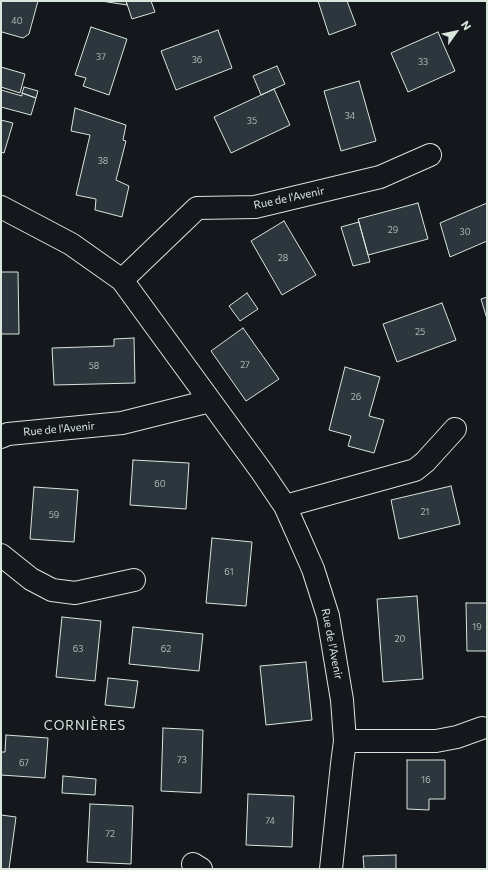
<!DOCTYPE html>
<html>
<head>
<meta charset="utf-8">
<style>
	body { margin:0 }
	#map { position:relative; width:488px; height:870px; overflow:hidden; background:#14181c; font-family:Commissioner,sans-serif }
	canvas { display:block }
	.frame { position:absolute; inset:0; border:2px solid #d8e6dc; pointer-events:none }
	.north { position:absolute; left:436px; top:12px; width:40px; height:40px; -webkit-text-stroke:3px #14181c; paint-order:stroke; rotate:57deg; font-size:11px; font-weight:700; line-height:16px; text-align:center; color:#d8e6dc }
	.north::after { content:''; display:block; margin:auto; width:14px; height:18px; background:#d8e6dc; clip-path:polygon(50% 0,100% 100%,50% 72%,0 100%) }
</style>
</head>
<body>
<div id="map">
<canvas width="488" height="870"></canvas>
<div class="frame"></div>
<div class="north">N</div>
</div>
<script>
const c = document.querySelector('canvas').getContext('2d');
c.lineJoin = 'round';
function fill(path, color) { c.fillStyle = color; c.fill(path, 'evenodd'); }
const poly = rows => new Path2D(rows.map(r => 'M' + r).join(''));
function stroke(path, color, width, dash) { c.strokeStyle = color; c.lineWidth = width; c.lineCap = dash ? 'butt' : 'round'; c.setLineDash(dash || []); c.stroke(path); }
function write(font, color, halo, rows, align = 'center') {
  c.font = font + ' Commissioner,sans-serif'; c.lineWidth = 3; c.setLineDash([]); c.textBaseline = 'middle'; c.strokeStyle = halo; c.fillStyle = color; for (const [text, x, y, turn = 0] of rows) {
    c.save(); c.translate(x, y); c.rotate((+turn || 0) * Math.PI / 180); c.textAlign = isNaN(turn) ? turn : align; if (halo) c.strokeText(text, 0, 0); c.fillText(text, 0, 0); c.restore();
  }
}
const building = poly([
	[1,1,38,1,29,34,23,38,2,32,1,31,1,1],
	[101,1,126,1,127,5,101,1],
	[126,1,151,1,155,12,132,19,126,1],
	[318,1,347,1,356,25,329,35,318,1],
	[91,27,127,39,109,95,83,86,86,78,75,75,91,27],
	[218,30,232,68,176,90,161,51,218,30],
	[438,32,455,71,408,92,391,53,438,32],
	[277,66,285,84,261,95,253,76,277,66],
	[1,67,25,74,20,93,1,87,1,67],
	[359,81,376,141,341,151,324,91,359,81],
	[24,87,38,91,36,98,22,93,24,87],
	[274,89,290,125,231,153,214,117,274,89],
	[1,90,22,96,22,93,36,98,31,115,1,107,1,90],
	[75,108,126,125,123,140,126,141,116,180,129,186,122,217,95,210,96,199,76,195,90,135,71,131,75,108],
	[1,120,13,123,4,153,1,152,1,120],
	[418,203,428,239,368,255,358,219,418,203],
	[487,203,487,241,450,257,440,223,487,203],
	[284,221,316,275,282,295,251,241,284,221],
	[359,222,370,262,353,266,341,227,359,222],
	[1,272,18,272,19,334,1,334,1,272],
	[247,293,258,309,240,321,229,306,247,293],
	[487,297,487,319,481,299,487,297],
	[442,303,456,340,397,362,383,324,442,303],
	[243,328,279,379,246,401,211,351,243,328],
	[134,338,135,383,54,385,52,348,114,346,114,339,134,338],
	[345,367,380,377,369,416,384,420,374,453,348,446,351,436,329,430,345,367],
	[133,460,189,463,186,509,130,505,133,460],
	[451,486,460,524,399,539,391,500,451,486],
	[34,487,78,490,74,542,30,539,34,487],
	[212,538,252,542,246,606,206,603,212,538],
	[417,596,423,679,383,682,377,599,417,596],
	[466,603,487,603,487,651,467,651,466,603],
	[62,617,101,621,95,681,56,677,62,617],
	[133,627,203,634,199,671,129,664,133,627],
	[306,662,312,720,266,725,260,666,306,662],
	[108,678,138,681,134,708,105,705,108,678],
	[163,728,203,730,201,793,161,791,163,728],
	[6,735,48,738,45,778,1,775,1,752,5,752,6,735],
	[407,760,445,760,445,799,429,799,429,810,407,809,407,760],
	[63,776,96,779,95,795,62,793,63,776],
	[248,794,294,796,292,847,246,845,248,794],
	[90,804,133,806,131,864,87,862,90,804],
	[1,815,16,817,9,869,1,869,1,815],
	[396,855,396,869,364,869,363,856,396,855]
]);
const minor = poly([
	[1,207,71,244,122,280,262,472,285,506,298,535,313,569,328,616,342,700,345,741,342,764,331,869],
	[122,280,197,208,255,207,380,177,430,155],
	[1,437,8,434,122,423,210,401],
	[285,506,415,470,425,462,455,429],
	[1,555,31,579,52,590,75,593,134,580],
	[345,741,436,741,457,737,482,728],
	[193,864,201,869]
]);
const numberNames = [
	["40",17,21],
	["37",101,57],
	["36",197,60],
	["33",423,62],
	["34",350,116],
	["35",252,121],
	["38",103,161],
	["29",393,230],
	["30",465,232],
	["28",283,258],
	["25",420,332],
	["27",245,365],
	["58",94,366],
	["26",356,397],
	["60",160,484],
	["21",425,512],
	["59",54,515],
	["61",229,572],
	["19",477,627],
	["20",400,639],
	["63",78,649],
	["62",166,649],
	["73",182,760],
	["67",24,763],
	["16",426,780],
	["74",270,821],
	["72",110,834]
];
const streetNames = [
	["Rue de l'Avenir",289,198,-12],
	["Rue de l'Avenir",59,429,-5],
	["Rue de l'Avenir",332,644,79]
];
const quarterNames = [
	["CORNIÈRES",85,726]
];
fill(building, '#2c363c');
stroke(building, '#d8e6dc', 1);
stroke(minor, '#d8e6dc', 24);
stroke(minor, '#14181c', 22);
write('9px', '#adbab4', null, numberNames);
write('11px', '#d8e6dc', '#14181c', streetNames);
c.letterSpacing = '1px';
write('13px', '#d8e6dc', '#14181c', quarterNames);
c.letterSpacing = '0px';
</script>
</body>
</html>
